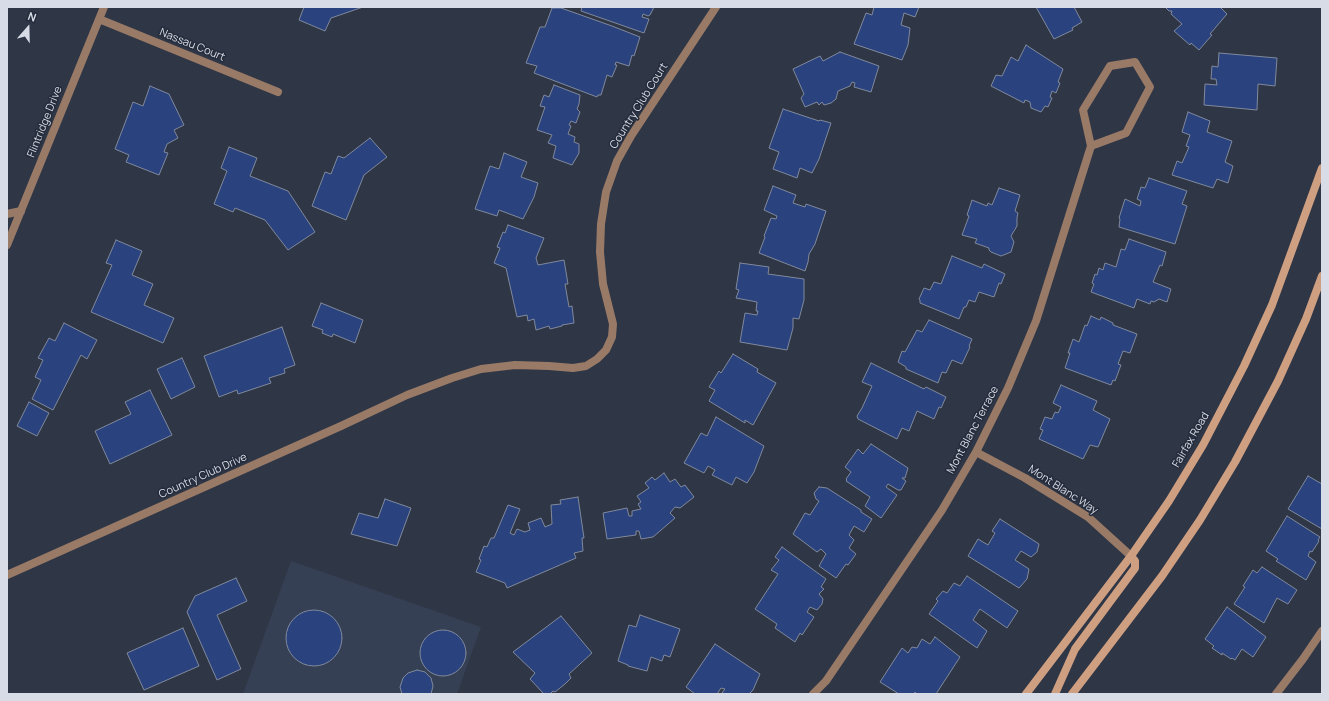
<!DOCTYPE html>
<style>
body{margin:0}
#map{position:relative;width:1329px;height:701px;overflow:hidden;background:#2f3646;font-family:Manrope,sans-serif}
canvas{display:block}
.frame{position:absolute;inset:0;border:8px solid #d7dce6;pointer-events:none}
.north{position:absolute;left:8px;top:8px;width:40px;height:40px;-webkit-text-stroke:3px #252c3c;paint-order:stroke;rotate:20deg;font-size:11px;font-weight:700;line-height:16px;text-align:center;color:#d7dce6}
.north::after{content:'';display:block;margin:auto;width:14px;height:18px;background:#d7dce6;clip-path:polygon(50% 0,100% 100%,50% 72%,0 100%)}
</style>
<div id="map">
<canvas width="1329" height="701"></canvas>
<div class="frame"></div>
<div class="north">N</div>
</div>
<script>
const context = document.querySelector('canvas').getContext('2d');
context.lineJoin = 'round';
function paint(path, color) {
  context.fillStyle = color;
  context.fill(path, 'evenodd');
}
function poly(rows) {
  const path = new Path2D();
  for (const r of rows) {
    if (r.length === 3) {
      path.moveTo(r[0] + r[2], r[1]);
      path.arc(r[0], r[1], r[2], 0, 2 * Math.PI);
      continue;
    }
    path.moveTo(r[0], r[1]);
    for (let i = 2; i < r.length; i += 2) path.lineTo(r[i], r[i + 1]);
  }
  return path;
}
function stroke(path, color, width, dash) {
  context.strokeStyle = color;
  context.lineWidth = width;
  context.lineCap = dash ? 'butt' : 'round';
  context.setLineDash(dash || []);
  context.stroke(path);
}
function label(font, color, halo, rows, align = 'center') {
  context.font = font + ' Manrope,sans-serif';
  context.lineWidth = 3;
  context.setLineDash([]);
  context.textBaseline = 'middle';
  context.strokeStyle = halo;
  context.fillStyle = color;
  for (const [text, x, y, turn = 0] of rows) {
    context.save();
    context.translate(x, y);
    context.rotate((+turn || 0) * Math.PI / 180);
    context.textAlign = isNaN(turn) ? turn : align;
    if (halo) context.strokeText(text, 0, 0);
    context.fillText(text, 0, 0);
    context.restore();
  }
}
const built = poly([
 [291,561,481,627,457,694,243,694]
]);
const building = poly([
 [304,7,363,7,331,18,325,31,299,20,304,7],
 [582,7,654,7,650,15,648,16,643,14,642,17,649,19,644,33,581,11,582,7],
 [874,7,919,7,915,17,904,13,901,25,910,28,908,45,902,60,854,44,866,13,872,15,874,7],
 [1036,7,1074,7,1082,22,1072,28,1073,30,1054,39,1036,7],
 [1165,7,1220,7,1227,14,1210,34,1212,35,1199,50,1191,43,1190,45,1174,31,1182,24,1171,14,1172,11,1169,11,1165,7],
 [552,8,561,8,612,26,640,37,634,56,632,55,629,66,616,62,615,65,617,65,612,77,607,75,601,95,598,95,597,97,534,73,537,66,526,63,540,27,545,27,552,8],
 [1026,45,1063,69,1058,82,1060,83,1056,93,1052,91,1050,97,1052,98,1048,107,1045,106,1041,112,1031,108,1030,102,1025,100,1024,103,991,86,996,75,1002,76,1011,57,1018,61,1026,45],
 [840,52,879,66,871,92,854,87,855,83,852,82,850,86,838,91,836,99,831,103,824,105,822,102,819,105,817,102,805,107,801,98,804,94,793,69,820,56,823,61,840,52],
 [1219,53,1277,58,1275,86,1258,84,1257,110,1204,105,1205,84,1217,85,1216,79,1211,79,1212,66,1218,67,1219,53],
 [554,85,580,95,579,104,577,109,580,112,576,123,571,121,569,125,571,126,568,134,575,137,574,142,579,144,579,153,572,165,553,158,556,146,548,143,552,135,537,130,545,107,540,106,544,95,549,97,554,85],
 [150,86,169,94,184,125,174,130,178,138,167,144,164,152,168,153,159,175,126,162,129,155,115,149,133,102,143,106,150,86],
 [783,109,819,121,820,120,831,123,819,159,812,173,800,168,797,178,773,169,779,152,769,148,783,109],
 [1188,112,1210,121,1207,132,1232,141,1225,162,1233,166,1228,183,1217,179,1213,188,1172,175,1177,161,1182,163,1189,147,1186,146,1190,135,1182,132,1188,112],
 [370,138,387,157,364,175,346,220,312,206,325,172,331,174,338,156,344,158,370,138],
 [229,147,257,158,250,176,288,191,315,232,288,250,265,220,235,208,233,212,214,204,227,171,221,168,229,147],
 [504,153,527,162,521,177,538,183,534,197,523,219,499,210,497,216,475,209,490,166,499,169,504,153],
 [1149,178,1187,191,1182,204,1187,206,1175,244,1119,227,1120,219,1119,218,1125,199,1140,206,1141,201,1137,199,1141,187,1145,188,1149,178],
 [773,186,796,195,793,203,805,207,806,204,826,211,815,244,809,254,808,262,805,271,759,253,765,237,764,236,771,218,776,219,777,216,764,210,773,186],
 [999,188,1020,195,1015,211,1018,213,1017,218,1017,226,1011,236,1014,242,1011,252,1001,256,991,252,989,250,989,248,975,243,977,239,962,235,969,216,967,215,972,200,987,206,988,203,992,205,999,188],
 [508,225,544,238,536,258,538,265,564,260,568,284,565,284,569,307,572,306,574,323,562,325,562,326,550,329,549,326,536,330,534,319,528,321,527,315,517,317,506,268,494,263,500,248,497,247,503,232,505,233,508,225],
 [1129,239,1166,252,1162,266,1160,265,1153,282,1171,289,1167,302,1159,299,1154,302,1151,301,1150,304,1137,299,1134,308,1091,292,1094,284,1092,283,1095,274,1097,275,1099,268,1103,270,1105,263,1116,267,1121,249,1125,250,1129,239],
 [116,240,142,251,132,275,153,284,144,305,174,318,163,343,91,312,112,265,106,263,116,240],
 [952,256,982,268,984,264,1005,274,1001,284,999,283,994,297,979,292,975,302,969,300,966,307,964,307,959,319,920,303,920,300,919,299,924,288,930,290,934,282,941,284,952,256],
 [740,263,769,267,768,274,804,279,804,300,799,319,793,318,793,328,787,350,740,342,745,313,757,315,758,311,756,311,757,302,736,298,739,290,736,289,740,263],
 [321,303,363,320,355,343,333,334,332,337,322,333,323,330,312,326,321,303],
 [1091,316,1100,320,1101,317,1113,323,1113,325,1137,334,1130,353,1123,351,1118,364,1121,365,1115,381,1113,380,1111,385,1065,368,1070,353,1068,353,1073,339,1079,342,1085,325,1087,326,1091,316],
 [929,320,972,339,969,346,970,347,962,364,952,360,946,373,942,372,938,383,906,369,906,367,898,362,902,351,905,352,917,330,922,332,929,320],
 [64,323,97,340,87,359,81,355,53,410,32,399,41,380,35,377,43,360,38,358,49,338,55,341,64,323],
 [282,327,295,365,284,369,285,373,269,378,271,383,238,394,237,390,219,397,204,356,282,327],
 [733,354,758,369,757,372,776,383,753,425,745,420,745,423,709,401,715,390,709,387,719,371,721,373,733,354],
 [182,358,195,387,171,399,157,369,182,358],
 [871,363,924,389,926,387,946,397,941,408,939,407,934,419,917,411,909,431,902,428,897,439,858,419,857,416,862,408,872,386,862,382,871,363],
 [1061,385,1097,401,1093,410,1110,419,1098,447,1090,445,1083,459,1039,439,1043,430,1040,429,1045,417,1052,419,1055,412,1058,413,1061,407,1053,403,1061,385],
 [150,390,172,435,110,464,95,431,131,414,125,402,150,390],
 [29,402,49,413,37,436,17,426,29,402],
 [716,417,764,446,754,472,747,483,736,477,732,485,712,475,715,470,708,466,704,473,684,463,701,433,707,436,716,417],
 [871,444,908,468,905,478,902,478,906,481,901,490,898,490,888,484,886,487,897,495,881,518,865,506,870,497,846,481,847,480,846,479,851,472,845,467,858,449,863,454,871,444],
 [664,473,670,482,675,479,681,487,685,485,694,497,680,508,675,507,670,513,675,518,653,537,641,539,639,531,636,531,636,535,607,539,603,513,627,508,629,516,632,516,632,511,641,509,638,504,641,502,637,496,649,488,645,483,652,477,655,480,664,473],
 [1308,476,1322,484,1322,529,1288,509,1308,476],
 [819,487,827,488,861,510,861,512,872,519,864,532,854,526,849,535,854,540,849,548,856,554,848,565,846,564,836,578,819,566,826,554,821,549,817,552,793,534,805,513,810,515,819,501,816,499,814,493,819,487],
 [578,497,584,538,582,538,583,551,574,553,576,558,507,588,505,583,476,572,481,560,479,559,484,546,487,547,491,538,494,538,508,505,520,509,510,533,514,535,517,529,525,532,530,530,528,523,541,518,545,527,552,524,551,505,561,504,560,500,578,497],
 [385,499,411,508,397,546,351,534,359,513,378,518,385,499],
 [1287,516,1320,537,1318,540,1319,541,1312,552,1310,551,1308,556,1316,562,1306,580,1276,561,1278,559,1266,551,1287,516],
 [1000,519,1039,544,1037,552,1031,557,1021,551,1015,560,1029,569,1027,579,1019,588,968,556,978,539,988,545,995,533,992,531,1000,519],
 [782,547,826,579,821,587,824,589,819,594,823,599,822,604,817,610,810,607,807,612,814,617,802,635,800,633,795,642,775,628,777,624,755,609,778,574,771,570,779,560,775,557,782,547],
 [1262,567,1297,590,1288,604,1277,598,1264,623,1234,604,1245,587,1243,586,1253,570,1257,573,1262,567],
 [967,576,1018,611,1007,628,980,609,973,620,987,631,977,648,929,614,938,601,936,599,943,591,947,593,954,583,960,586,967,576],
 [236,578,247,601,217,615,241,669,217,680,187,612,195,596,236,578],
 [1227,607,1266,637,1253,657,1242,649,1235,660,1232,658,1231,659,1222,653,1222,655,1212,648,1214,646,1205,639,1227,607],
 [314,638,28],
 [640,615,680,629,670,657,664,655,662,661,651,657,647,671,628,666,628,665,618,661,629,625,636,627,640,615],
 [561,616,592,653,569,674,571,678,565,684,555,692,553,691,550,694,544,694,530,679,535,673,513,652,561,616],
 [183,628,199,666,144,690,127,653,183,628],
 [443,653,23],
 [935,637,960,657,936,694,917,694,915,692,914,694,899,694,880,682,902,648,908,653,912,647,917,648,922,639,930,644,935,637],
 [715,644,760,674,753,690,749,694,724,694,722,693,725,689,721,688,717,694,695,694,686,687,715,644],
 [417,670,425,672,431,678,433,686,431,694,402,694,400,687,403,678,408,673,417,670]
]);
const street = poly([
 [99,19,278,92],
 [7,214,21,211],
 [7,245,104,7],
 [976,452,1025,478,1088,517,1131,556],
 [7,575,341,426,407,395,452,378,481,369,515,365,549,366,573,368,586,366,597,359,606,350,612,337,613,324,603,284,600,252,601,224,606,192,617,161,631,136,716,7],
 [813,694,826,681,942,510,976,452,1008,388,1036,321,1091,146,1083,110,1110,66,1135,62,1150,87,1126,133,1091,146],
 [1276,694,1303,659,1322,631]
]);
const secondary = poly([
 [1026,694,1131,556,1169,501,1203,445,1244,366,1272,305,1322,168],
 [1055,694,1075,649,1135,568,1135,561,1131,556],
 [1072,694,1162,576,1200,520,1235,462,1278,381,1306,319,1322,276]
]);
const streetNames = [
 ["Nassau Court",192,45,22],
 ["Country Club Court",639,106,-58],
 ["Flintridge Drive",45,122,-68],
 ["Mont Blanc Terrace",973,430,-62],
 ["Fairfax Road",1191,440,-60],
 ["Country Club Drive",203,476,-24],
 ["Mont Blanc Way",1063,490,33]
];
paint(built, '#354055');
paint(building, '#2a437e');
stroke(building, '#80899c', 1);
stroke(street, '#987a67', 8);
stroke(secondary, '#cf9f81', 8);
label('11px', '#d7dce6', '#252c3c', streetNames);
</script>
